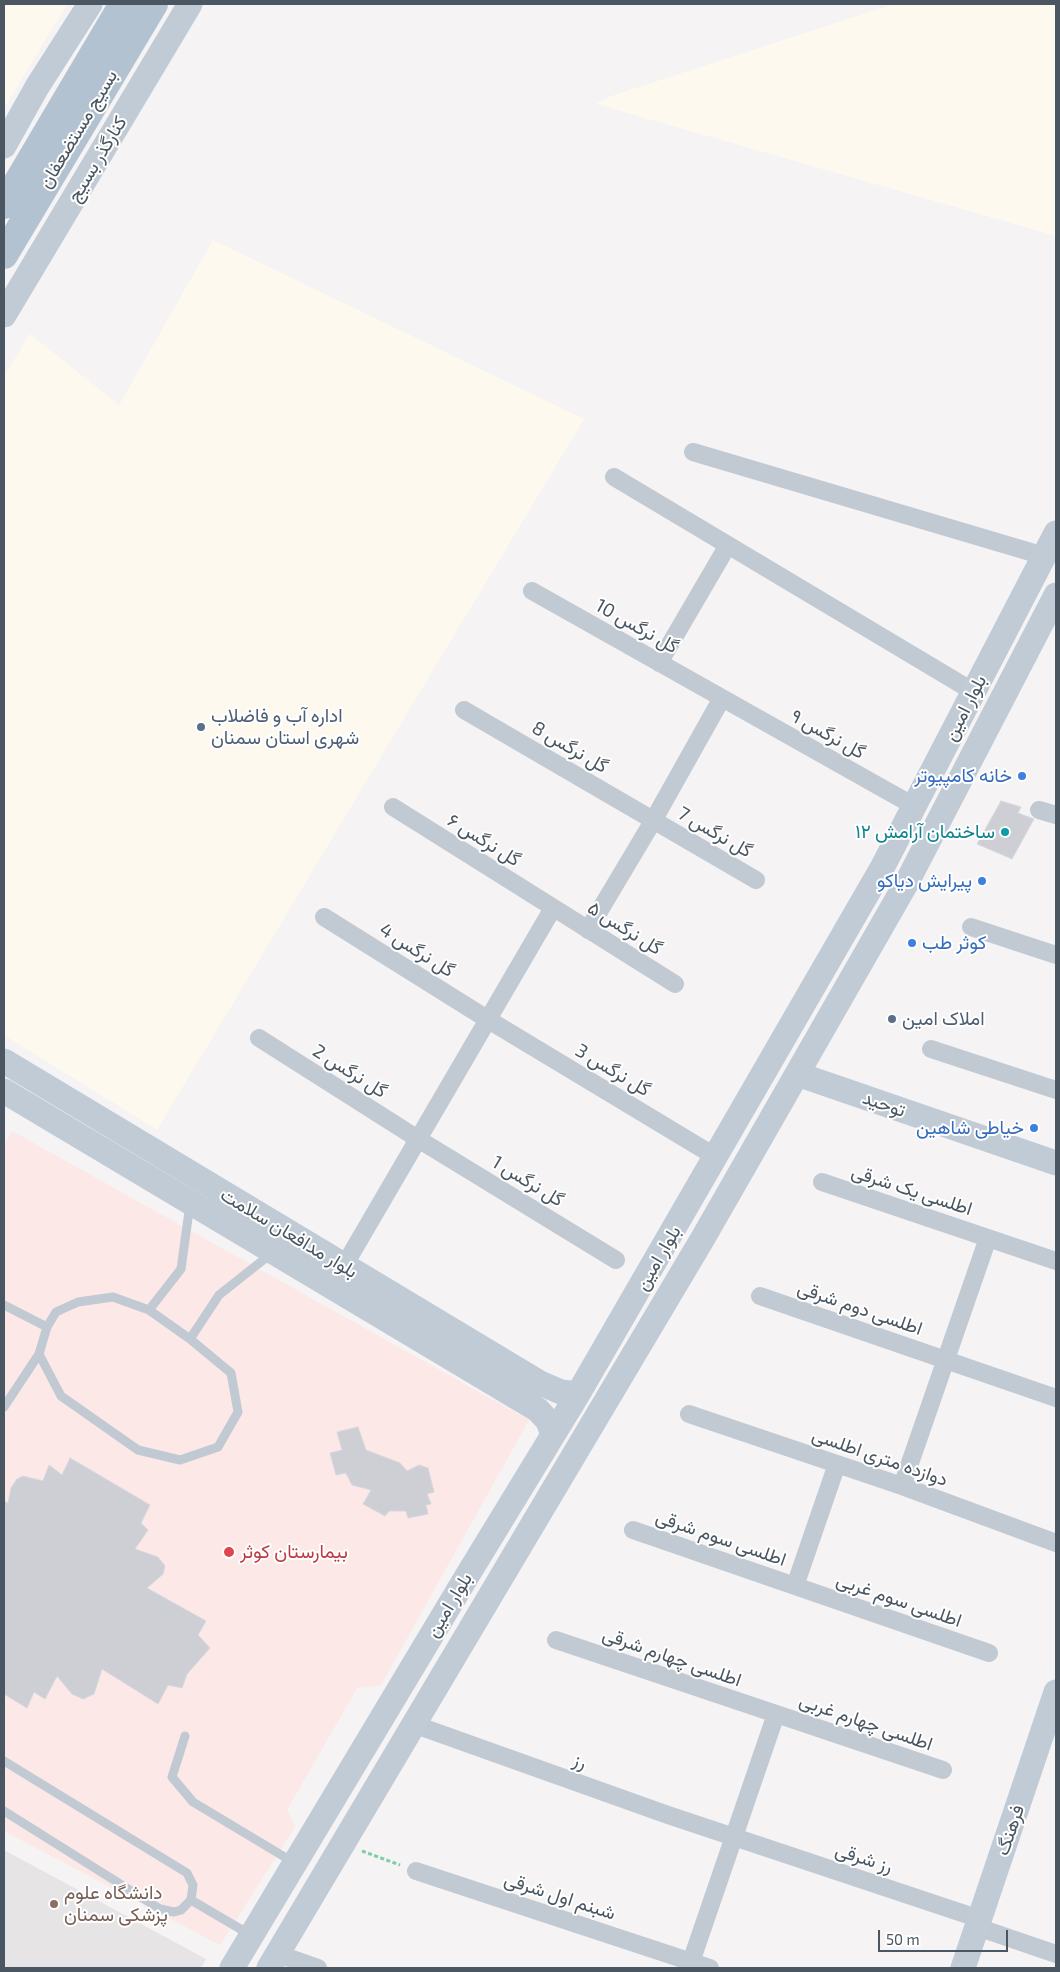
<!DOCTYPE html>
<meta charset="utf-8">
<style>
body{margin:0}
#map{position:relative;width:1060px;height:1972px;overflow:hidden;background:#f5f3f3;font-family:"Exo 2",sans-serif}
canvas{display:block}
.frame{position:absolute;inset:0;border:5px solid #4a5661;pointer-events:none}
.scale{position:absolute;left:878px;top:1930px;width:130px;height:22px;box-sizing:border-box;border:2px solid #4a5661;border-top:0;padding-left:6px;font-size:15px;line-height:18px;white-space:nowrap;color:#4a5661;-webkit-text-stroke:4px #fff;paint-order:stroke}
</style>
<div id="map">
<canvas width="1060" height="1972"></canvas>
<div class="frame"></div>
<div class="scale">50 m</div>
</div>
<script>
const context = document.querySelector('canvas').getContext('2d');
context.lineJoin = 'round';
function paint(path, color) {
  context.fillStyle = color;
  context.fill(path, 'evenodd');
}
function poly(rows) {
  const path = new Path2D();
  for (const r of rows) {
    path.moveTo(r[0], r[1]);
    for (let i = 2; i < r.length; i += 2) path.lineTo(r[i], r[i + 1]);
  }
  return path;
}
function stroke(path, color, width, dash) {
  context.strokeStyle = color;
  context.lineWidth = width;
  context.lineCap = dash ? 'butt' : 'round';
  context.setLineDash(dash || []);
  context.stroke(path);
}
function label(font, color, halo, rows, align = 'center') {
  context.font = font + ' "Exo 2",Vazirmatn,sans-serif';
  context.lineWidth = 4;
  context.setLineDash([]);
  context.textBaseline = 'middle';
  context.strokeStyle = halo;
  context.fillStyle = color;
  for (const [text, x, y, turn = 0] of rows) {
    context.save();
    context.translate(x, y);
    context.rotate((+turn || 0) * Math.PI / 180);
    context.textAlign = isNaN(turn) ? turn : align;
    if (halo) context.strokeText(text, 0, 0);
    context.fillText(text, 0, 0);
    context.restore();
  }
}
const commercial = poly([
 [4,4,67,4,4,108],
 [894,4,1056,4,1056,236,596,104,608,97],
 [213,240,584,419,157,1130,4,1035,4,376,30,334,119,405]
]);
const education = poly([
 [4,1850,206,1959,201,1968,4,1968]
]);
const medical = poly([
 [12,1131,529,1420,381,1685,357,1688,287,1810,295,1827,220,1945,4,1831,4,1145]
]);
const building = poly([
 [1001,801,1021,807,1018,813,1034,819,1012,859,977,844,1001,801],
 [358,1427,366,1450,400,1463,407,1471,419,1465,428,1468,434,1492,427,1494,431,1504,426,1505,428,1514,408,1518,406,1511,389,1511,385,1516,363,1504,371,1490,352,1485,346,1473,336,1475,330,1453,342,1450,337,1432,358,1427],
 [70,1458,150,1505,141,1523,148,1530,135,1549,158,1557,165,1566,163,1574,147,1588,206,1621,198,1635,210,1648,187,1674,182,1688,168,1685,158,1704,102,1669,94,1694,83,1699,72,1694,57,1676,45,1699,34,1692,27,1708,4,1694,4,1501,8,1503,11,1488,17,1479,23,1476,43,1481,49,1465,62,1475,70,1458]
]);
const path = poly([
 [362,1851,400,1865]
]);
const lane = poly([
 [113,1297,149,1310,190,1339,231,1373,238,1412,218,1447,180,1460,138,1450,61,1396,39,1354,47,1327,56,1312,78,1302,113,1297],
 [4,1305,47,1327],
 [149,1310,181,1269,190,1204],
 [190,1339,219,1295,272,1253],
 [4,1407,39,1354],
 [185,1736,172,1777,193,1802,293,1862],
 [4,1761,187,1873,193,1885,191,1900,181,1910,174,1912,160,1909,4,1811],
 [191,1900,249,1934]
]);
const street = poly([
 [693,452,1044,556],
 [614,477,974,692],
 [532,591,914,806],
 [659,663,728,545],
 [464,710,756,880],
 [393,807,675,984],
 [1039,810,1056,815],
 [324,917,487,1019,716,1157],
 [971,927,1056,955],
 [588,930,653,821,722,698],
 [259,1038,418,1139,616,1260],
 [931,1049,1056,1090],
 [822,1182,1056,1261],
 [344,1266,553,908],
 [760,1296,1056,1398],
 [689,1414,902,1486,1056,1543],
 [902,1486,988,1238],
 [633,1530,989,1653],
 [795,1586,837,1464],
 [556,1640,943,1770],
 [413,1724,668,1815,980,1919],
 [416,1871,710,1968],
 [977,1927,1056,1954],
 [278,1954,318,1968],
 [691,1962,776,1714]
]);
const secondary = poly([
 [4,146,37,87,90,4],
 [4,315,190,4],
 [4,1061,540,1383,561,1392,578,1394],
 [797,1074,1056,1163],
 [4,1091,538,1410,548,1421,553,1435],
 [232,1968,467,1576,578,1394,882,868,1056,533],
 [269,1968,703,1238,907,882,1056,595],
 [963,1968,1056,1692]
]);
const primary = poly([
 [4,205,123,4],
 [4,255,154,4]
]);
const markers = [
 [201,727,5,"#5c6f8a"],
 [1022,776,5,"#3f7fe0"],
 [1005,832,5,"#0f9aa8"],
 [982,881,5,"#3f7fe0"],
 [912,943,5,"#3f7fe0"],
 [892,1019,5,"#5c6f8a"],
 [1034,1128,5,"#3f7fe0"],
 [229,1552,6,"#e0444e"],
 [54,1904,5,"#8d6e63"]
];
const streetNames = [
 ["بسیج مستضعفان",78,129,-59],
 ["کنارگذر بسیج",97,159,-59],
 ["گل نرگس 10",637,626,29],
 ["بلوار امین",965,708,-63],
 ["گل نرگس ۹",828,734,29],
 ["گل نرگس 8",570,747,30],
 ["گل نرگس 7",715,832,30],
 ["گل نرگس ۶",484,840,32],
 ["گل نرگس ۵",625,928,32],
 ["گل نرگس 4",417,950,32],
 ["گل نرگس 3",613,1070,31],
 ["گل نرگس 2",350,1071,32],
 ["توحید",884,1104,19],
 ["گل نرگس 1",528,1181,31],
 ["اطلسی یک شرقی",912,1190,18],
 ["بلوار مدافعان سلامت",289,1233,31],
 ["بلوار امین",658,1258,-60],
 ["اطلسی دوم شرقی",860,1308,19],
 ["دوازده متری اطلسی",880,1457,19],
 ["اطلسی سوم شرقی",721,1538,19],
 ["اطلسی سوم غربی",899,1600,19],
 ["بلوار امین",449,1605,-59],
 ["اطلسی چهارم شرقی",672,1657,19],
 ["اطلسی چهارم غربی",866,1722,19],
 ["رز",580,1761,20],
 ["فرهنگ",1010,1830,-71],
 ["رز شرقی",864,1858,18],
 ["شبنم اول شرقی",560,1896,18]
];
const serviceNames = [
 ["اداره آب و فاضلاب",211,716],
 ["شهری استان سمنان",211,738],
 ["املاک امین",902,1019]
];
const shopNames = [
 ["خانه کامپیوتر",1012,776],
 ["پیرایش دیاکو",972,881],
 ["کوثر طب",922,943,"left"],
 ["خیاطی شاهین",1024,1128]
];
const cultureNames = [
 ["ساختمان آرامش ۱۲",995,832]
];
const healthNames = [
 ["بیمارستان کوثر",240,1552]
];
const educationNames = [
 ["دانشگاه علوم",64,1893],
 ["پزشکی سمنان",64,1915]
];
paint(commercial, '#fdf9ef');
paint(education, '#e6e4e5');
paint(medical, '#fce8e6');
paint(building, '#cdcfd5');
stroke(building, '#d7d9de', 1);
stroke(path, '#7ad0a6', 3, [4, 2.5]);
stroke(lane, '#c1cad2', 9);
stroke(street, '#c1cad2', 18);
stroke(secondary, '#c1cbd6', 25);
stroke(primary, '#b3c2d1', 28);
for (const [x, y, r, color] of markers) {
  const dot = new Path2D();
  dot.arc(x, y, r, 0, 2 * Math.PI);
  context.fillStyle = color;
  context.fill(dot);
  stroke(dot, '#fff', 2);
}
label('19px', '#4a5661', '#fff', streetNames);
label('19px', '#4e5e75', '#fff', serviceNames, 'left');
label('19px', '#366cbe', '#fff', shopNames, 'right');
label('19px', '#0d838f', '#fff', cultureNames, 'right');
label('19px', '#be3a42', '#fff', healthNames, 'left');
label('19px', '#785e54', '#fff', educationNames, 'left');
</script>
